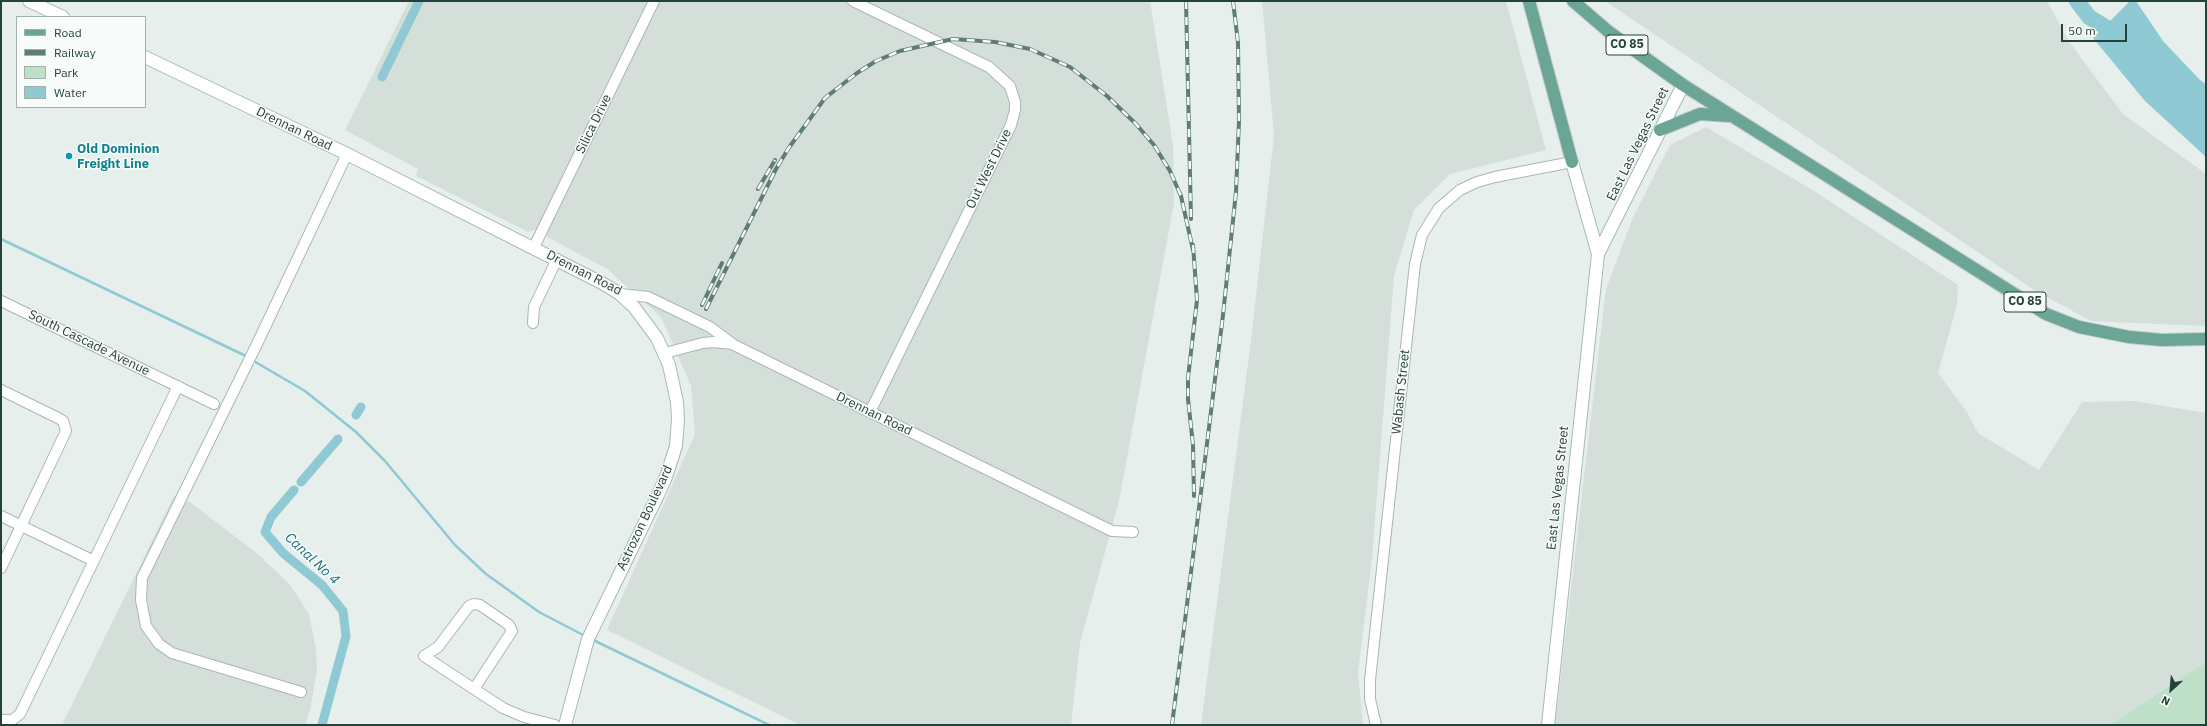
<!DOCTYPE html>
<style>
body{margin:0}
#map{position:relative;width:2207px;height:726px;overflow:hidden;background:#e6efeb;font-family:"IBM Plex Sans",sans-serif}
canvas{display:block}
.frame{position:absolute;inset:0;border:2px solid #24423a;pointer-events:none}
.legend{position:absolute;left:16px;top:16px;width:130px;height:92px;box-sizing:border-box;background:#f7fbf9;border:1px solid #a3b1ad;margin:0;padding:5px 7px;list-style:none;font-size:12px;color:#24423a}
.legend li{display:flex;align-items:center;gap:8px;height:20px}
.legend b{width:20px;border:1px solid #a3b1ad}
.north{position:absolute;left:2151px;top:670px;width:40px;height:40px;-webkit-text-stroke:3px #f7fbf9;paint-order:stroke;rotate:206deg;font-size:11px;font-weight:700;line-height:16px;text-align:center;color:#24423a}
.north::after{content:'';display:block;margin:auto;width:14px;height:18px;background:#24423a;clip-path:polygon(50% 0,100% 100%,50% 72%,0 100%)}
.scale{position:absolute;left:2061px;top:24px;width:66px;height:18px;box-sizing:border-box;border:2px solid #24423a;border-top:0;padding-left:5px;font-size:12px;line-height:14px;white-space:nowrap;color:#24423a;-webkit-text-stroke:3px #f7fbf9;paint-order:stroke}
</style>
<div id="map">
<canvas width="2207" height="726"></canvas>
<div class="frame"></div>
<ul class="legend">
<li><b style="height:5px;background:#6aa596"></b>Road</li>
<li><b style="height:5px;background:#5f7d75"></b>Railway</li>
<li><b style="height:11px;background:#bfe0c8"></b>Park</li>
<li><b style="height:11px;background:#8ec9d4"></b>Water</li>
</ul>
<div class="north">N</div>
<div class="scale">50 m</div>
</div>
<script>
const context = document.querySelector('canvas').getContext('2d');
context.lineJoin = 'round';
function paint(path, color) {
  context.fillStyle = color;
  context.fill(path, 'evenodd');
}
function poly(rows) {
  const path = new Path2D();
  for (const r of rows) {
    path.moveTo(r[0], r[1]);
    for (let i = 2; i < r.length; i += 2) path.lineTo(r[i], r[i + 1]);
  }
  return path;
}
function stroke(path, color, width, dash) {
  context.strokeStyle = color;
  context.lineWidth = width;
  context.lineCap = dash ? 'butt' : 'round';
  context.setLineDash(dash || []);
  context.stroke(path);
}
function label(font, color, halo, rows, align = 'center') {
  context.font = font + ' "IBM Plex Sans",sans-serif';
  context.lineWidth = 3;
  context.setLineDash([]);
  context.textBaseline = 'middle';
  context.strokeStyle = halo;
  context.fillStyle = color;
  for (const [text, x, y, turn = 0] of rows) {
    context.save();
    context.translate(x, y);
    context.rotate((+turn || 0) * Math.PI / 180);
    context.textAlign = isNaN(turn) ? turn : align;
    if (halo) context.strokeText(text, 0, 0);
    context.fillText(text, 0, 0);
    context.restore();
  }
}
const built = poly([
 [409,1,1150,1,1173,145,1174,203,1119,501,1080,643,1071,725,800,725,607,630,695,434,691,386,661,317,607,269,534,230,528,232,416,176,418,169,345,130],
 [1262,1,1506,1,1546,150,1450,174,1414,210,1394,276,1372,559,1358,673,1363,725,1201,725,1251,340,1274,136],
 [1605,1,2047,1,2070,43,2123,114,2206,174,2206,326,2091,321,2034,290],
 [1706,127,1814,191,1958,285,1957,305,1938,373,1967,412,1978,433,2039,470,2082,402,2134,401,2206,413,2206,662,2110,725,1555,725,1606,289,1633,217,1670,145],
 [174,496,190,502,259,555,291,586,309,614,316,649,317,669,310,711,305,725,62,725]
]);
const green = poly([
 [2206,662,2206,725,2110,725]
]);
const water = poly([
 [2130,1,2136,1,2163,41,2200,80,2206,84,2206,157,2145,101,2093,38]
]);
const stream = poly([
 [1,239,248,357],
 [252,360,305,391,356,432,385,461,455,545,486,574,539,612,585,636],
 [591,639,769,725]
]);
const canal = poly([
 [382,77,419,1],
 [356,415,361,407],
 [301,482,338,439],
 [294,490,271,517,265,532,283,553,322,585,343,611,346,636,322,725]
]);
const river = poly([
 [2077,1,2089,17,2122,37]
]);
const street = poly([
 [853,1,989,67,1010,86,1015,102,1015,110,1011,125,870,412],
 [534,247,654,1],
 [620,294,648,297,710,327,734,345,1112,531,1133,532],
 [1,301,214,404],
 [533,323,534,307,557,259],
 [665,353,703,343,714,342,732,344],
 [1,390,58,418,63,421,66,431,1,568],
 [1,516,94,561],
 [474,689,512,631,509,625,480,605,474,604,469,606,438,647,424,656,474,689,503,708,524,717,555,725],
 [301,692,172,653,159,644,146,626,141,600,142,578,256,346,347,154],
 [1,720,12,720,20,714,178,386],
 [1376,725,1370,699,1370,680,1415,264,1422,235,1439,208,1460,190,1477,182,1495,177,1572,162]
]);
const secondary = poly([
 [29,1,63,17],
 [145,57,347,154,602,283,620,294,634,307,657,338,669,365,677,402,678,419,676,446,666,477,657,497,588,639,565,725],
 [1598,254,1683,85],
 [1548,725,1598,254,1572,162]
]);
const primary = poly([
 [1529,1,1572,162],
 [1573,1,1609,32,1683,85,2046,314,2079,327,2129,337,2162,340,2206,339],
 [1660,130,1700,114,1729,116]
]);
const rail = poly([
 [1186,1,1191,219],
 [758,189,775,160],
 [1193,245,1197,300,1188,378,1188,399,1193,445,1194,496],
 [702,305,722,263],
 [706,309,776,169,788,149,825,98,857,73,876,61,900,51,953,39,995,42,1030,49,1070,67,1107,96,1135,123,1154,145,1170,171,1181,196,1193,250],
 [1172,725,1223,315,1236,192,1239,121,1238,43,1233,1]
]);
const markers = [
 [69,156,4,"#0f9aa8"]
];
const shields = [
 [1627,45,42],
 [2025,302,42]
];
const shieldNames = [
 ["CO 85",1627,45],
 ["CO 85",2025,302]
];
const streetNames = [
 ["Silica Drive",594,124,-64],
 ["Drennan Road",294,129,26],
 ["East Las Vegas Street",1638,144,-64],
 ["Out West Drive",989,169,-64],
 ["Drennan Road",584,273,27],
 ["South Cascade Avenue",89,343,26],
 ["Wabash Street",1401,392,-84],
 ["Drennan Road",874,414,26],
 ["East Las Vegas Street",1558,488,-84],
 ["Astrozon Boulevard",645,518,-65]
];
const cultureNames = [
 ["Old Dominion",77,149],
 ["Freight Line",77,164]
];
const waterNames = [
 ["Canal No 4",312,559,43]
];
paint(built, '#d4dfda');
paint(green, '#bfe0c8');
paint(water, '#8ec9d4');
stroke(stream, '#8ec9d4', 2.5);
stroke(canal, '#8ec9d4', 9);
stroke(river, '#8ec9d4', 16);
stroke(street, '#a8b8b2', 12);
stroke(secondary, '#a4bbb3', 14);
stroke(primary, '#c2cac8', 14);
stroke(street, '#fff', 10);
stroke(secondary, '#fff', 12);
stroke(primary, '#6aa596', 12);
stroke(rail, '#5f7d75', 4);
stroke(rail, '#f7fbf9', 2.5, [8]);
for (const [x, y, r, color] of markers) {
  const dot = new Path2D();
  dot.arc(x, y, r, 0, 2 * Math.PI);
  context.fillStyle = color;
  context.fill(dot);
  stroke(dot, '#f7fbf9', 1.5);
}
for (const [x, y, w] of shields) {
  const box = new Path2D();
  box.roundRect(x - w / 2, y - 10, w, 20, 3);
  context.fillStyle = '#f7fbf9';
  context.fill(box);
  stroke(box, '#24423a', 1);
}
label('bold 12px', '#24423a', null, shieldNames);
label('13px', '#24423a', '#f7fbf9', streetNames);
label('bold 13px', '#0d838f', '#f7fbf9', cultureNames, 'left');
label('italic 14px', '#1c6f80', '#f7fbf9', waterNames);
</script>
